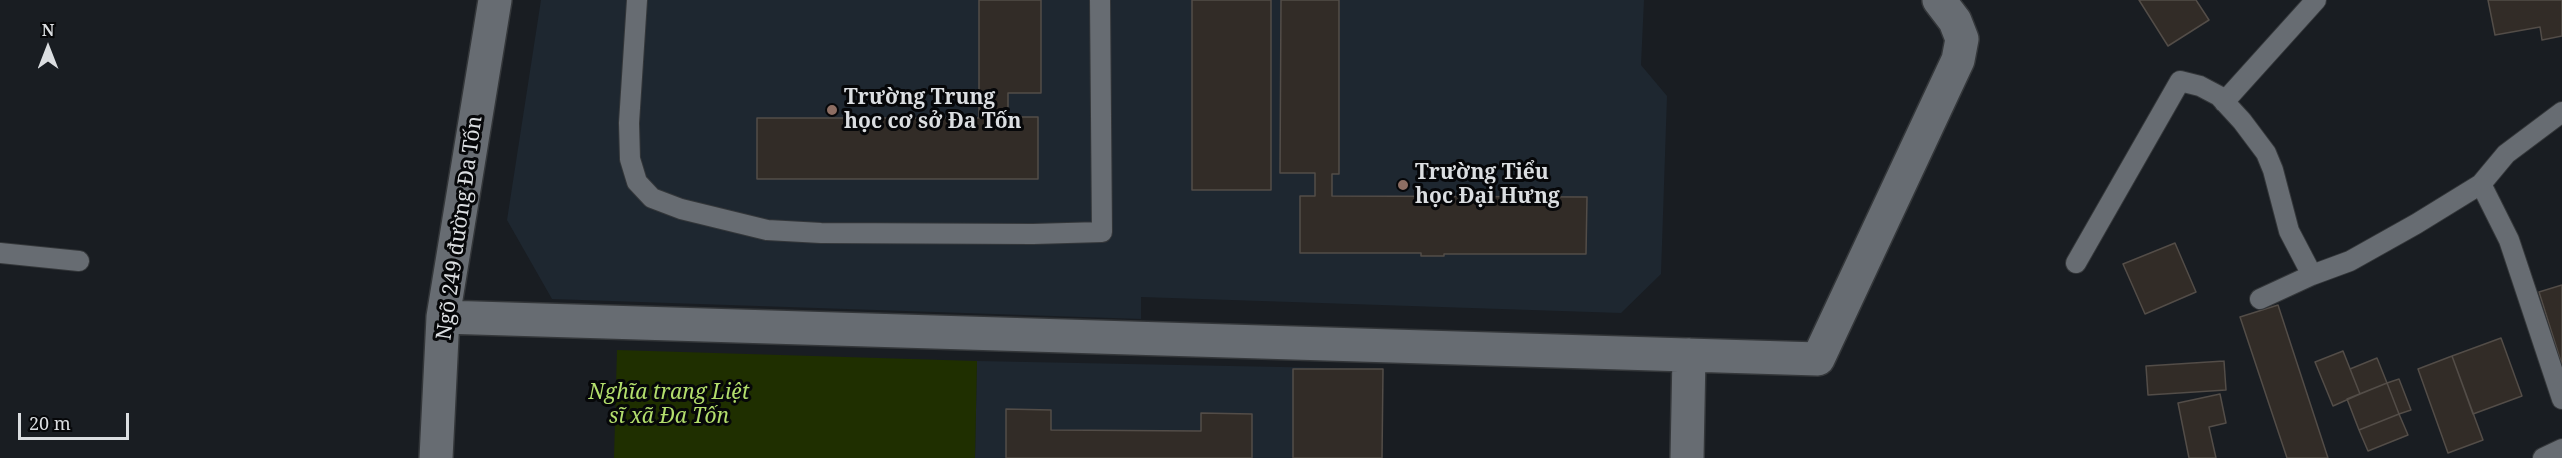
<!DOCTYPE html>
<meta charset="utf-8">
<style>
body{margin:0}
#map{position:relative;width:2562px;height:458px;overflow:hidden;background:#191d22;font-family:"Noto Serif",serif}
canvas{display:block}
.north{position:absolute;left:18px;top:18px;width:60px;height:60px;-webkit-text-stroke:4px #060709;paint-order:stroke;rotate:0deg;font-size:16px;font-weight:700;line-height:24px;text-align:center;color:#dbdee1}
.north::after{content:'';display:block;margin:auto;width:21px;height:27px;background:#dbdee1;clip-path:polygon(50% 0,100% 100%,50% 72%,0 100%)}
.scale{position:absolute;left:18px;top:413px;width:111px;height:27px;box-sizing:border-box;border:3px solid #dbdee1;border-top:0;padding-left:8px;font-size:18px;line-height:21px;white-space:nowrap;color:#dbdee1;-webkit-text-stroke:4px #060709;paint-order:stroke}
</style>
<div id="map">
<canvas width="2562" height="458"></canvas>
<div class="north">N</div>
<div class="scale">20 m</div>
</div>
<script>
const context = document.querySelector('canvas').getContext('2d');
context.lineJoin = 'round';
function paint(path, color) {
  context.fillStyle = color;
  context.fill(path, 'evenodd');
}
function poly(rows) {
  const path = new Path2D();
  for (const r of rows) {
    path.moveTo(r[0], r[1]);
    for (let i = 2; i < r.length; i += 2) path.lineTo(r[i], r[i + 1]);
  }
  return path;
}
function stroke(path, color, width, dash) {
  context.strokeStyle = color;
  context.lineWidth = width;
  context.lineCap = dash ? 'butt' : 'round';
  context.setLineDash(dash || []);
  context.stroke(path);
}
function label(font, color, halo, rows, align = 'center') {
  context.font = font + ' "Noto Serif",serif';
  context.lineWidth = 6;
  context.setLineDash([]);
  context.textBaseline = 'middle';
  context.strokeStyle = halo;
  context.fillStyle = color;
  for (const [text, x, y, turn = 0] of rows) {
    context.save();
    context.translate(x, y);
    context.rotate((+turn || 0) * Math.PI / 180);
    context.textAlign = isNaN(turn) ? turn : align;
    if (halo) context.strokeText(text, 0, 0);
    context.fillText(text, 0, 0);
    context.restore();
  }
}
const built = poly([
 [541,0,1644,0,1641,65,1667,96,1661,274,1621,313,1141,297,1141,319,552,299,507,220],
 [977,361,1383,369,1382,458,975,458]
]);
const green = poly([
 [617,350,977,361,975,458,614,458]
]);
const building = poly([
 [979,0,1041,0,1041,93,1008,93,1008,117,1038,117,1038,179,757,179,757,118,979,118,979,0],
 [1192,0,1271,0,1271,190,1192,190,1192,0],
 [1281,0,1339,0,1339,174,1332,174,1332,196,1587,197,1586,254,1444,254,1444,256,1421,256,1421,253,1300,253,1300,196,1315,196,1315,173,1280,173,1281,0],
 [2139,0,2196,0,2209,20,2168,46,2139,0],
 [2488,0,2562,0,2562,36,2542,40,2540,27,2495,35,2488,0],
 [2175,243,2196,292,2145,314,2123,264,2175,243],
 [2562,285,2562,365,2539,292,2562,285],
 [2278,305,2328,458,2287,458,2240,317,2278,305],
 [2501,338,2522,396,2473,414,2452,356,2501,338],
 [2343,351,2360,394,2333,406,2315,362,2343,351],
 [2452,356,2483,440,2448,453,2418,369,2452,356],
 [2377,358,2387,383,2360,394,2350,369,2377,358],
 [2224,361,2226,390,2148,395,2146,366,2224,361],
 [1293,369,1383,369,1382,458,1293,458,1293,369],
 [2399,379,2411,410,2399,414,2387,383,2399,379],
 [2387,383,2399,414,2359,430,2347,399,2387,383],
 [2220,394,2226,423,2209,427,2216,458,2189,458,2178,403,2220,394],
 [1006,409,1051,410,1051,430,1201,431,1201,413,1252,414,1252,458,1006,458,1006,409],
 [2399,414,2408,435,2368,451,2359,430,2399,414]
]);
const lane = poly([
 [637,0,629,123,630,159,637,182,652,198,681,209,767,230,821,233,1033,234,1102,232,1100,0],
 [2224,102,2316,0],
 [2481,184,2506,154,2562,112],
 [0,253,79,261],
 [2076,263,2180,81,2200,86,2219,96,2242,121,2266,153,2273,170,2289,231,2312,275,2350,261,2416,224,2481,184,2509,240,2562,399],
 [2260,299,2312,275],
 [2543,458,2562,449]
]);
const street = poly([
 [443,317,1818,359,1958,60,1962,39,1955,21,1939,0],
 [436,458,443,317,495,0],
 [1687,458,1689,355]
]);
const markers = [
 [832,110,6,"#8d6e63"],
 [1403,185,6,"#8d6e63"]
];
const poiNames = [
 ["Trường Trung",844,98],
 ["học cơ sở Đa Tốn",844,122],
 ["Trường Tiểu",1415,173],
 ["học Đại Hưng",1415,197]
];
const streetNames = [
 ["Ngõ 249 đường Đa Tốn",460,228,-82]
];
const parkNames = [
 ["Nghĩa trang Liệt",669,393],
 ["sĩ xã Đa Tốn",669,417]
];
paint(built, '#1e2730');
paint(green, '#1f2f00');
paint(building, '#322c27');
stroke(building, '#534d48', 1.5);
stroke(lane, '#34373a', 22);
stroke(street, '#34373a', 36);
stroke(lane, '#676c72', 20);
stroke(street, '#676c72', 33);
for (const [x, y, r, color] of markers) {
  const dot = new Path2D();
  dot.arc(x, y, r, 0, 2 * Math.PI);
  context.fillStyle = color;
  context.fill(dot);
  stroke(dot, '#060709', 2);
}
label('bold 21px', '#dbdee1', '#060709', poiNames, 'left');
label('21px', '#dbdee1', '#060709', streetNames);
label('italic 21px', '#b3de6c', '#060709', parkNames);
</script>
